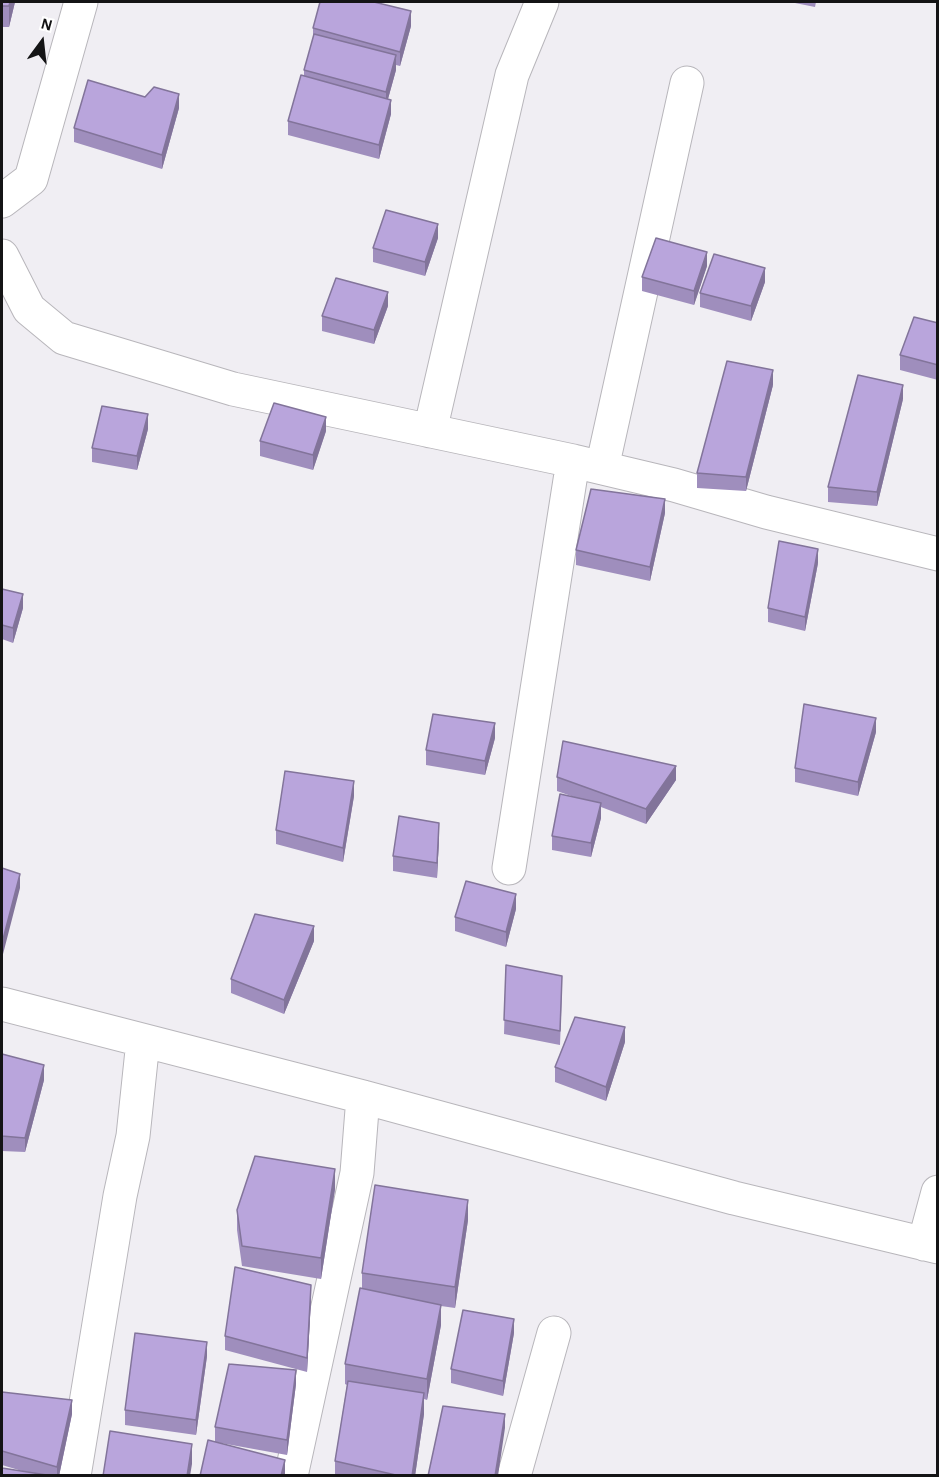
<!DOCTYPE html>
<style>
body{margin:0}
#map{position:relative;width:939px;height:1477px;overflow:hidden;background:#f0eef3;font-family:"Alegreya Sans",sans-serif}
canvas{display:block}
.frame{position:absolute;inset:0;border:3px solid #141415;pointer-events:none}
.north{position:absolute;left:12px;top:12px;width:60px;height:60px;-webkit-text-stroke:4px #fff;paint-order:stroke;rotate:15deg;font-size:16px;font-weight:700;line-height:24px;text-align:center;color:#141415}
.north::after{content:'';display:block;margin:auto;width:21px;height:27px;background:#141415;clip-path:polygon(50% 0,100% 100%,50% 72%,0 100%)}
</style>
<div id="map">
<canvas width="939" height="1477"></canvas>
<div class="frame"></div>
<div class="north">N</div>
</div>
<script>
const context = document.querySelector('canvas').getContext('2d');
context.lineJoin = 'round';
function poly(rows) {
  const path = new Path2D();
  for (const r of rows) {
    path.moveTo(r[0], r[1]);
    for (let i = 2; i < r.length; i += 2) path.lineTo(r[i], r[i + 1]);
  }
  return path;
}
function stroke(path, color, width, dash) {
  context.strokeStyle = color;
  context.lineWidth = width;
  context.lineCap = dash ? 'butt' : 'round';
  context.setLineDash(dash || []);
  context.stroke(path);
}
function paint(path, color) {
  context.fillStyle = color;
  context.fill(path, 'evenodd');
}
const minor = poly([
 [2,256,29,309,64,338,233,389,573,461],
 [430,431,512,75,542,2],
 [602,468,687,83],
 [509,868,573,461,674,485,766,512,938,554],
 [2,1004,363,1097,734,1198,938,1247],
 [924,1244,938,1192],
 [74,1476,120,1196,133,1136,143,1041],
 [291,1476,357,1173,363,1097],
 [514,1476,554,1333]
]);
const major = poly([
 [2,201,31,179,81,2]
]);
const wall = poly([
 [2,2,15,2,9,27,2,27],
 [790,2,816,2,815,7],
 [411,26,400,66,396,65,396,70,388,99,391,114,379,159,288,135,288,121,304,76,304,70,313,40,313,28],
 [145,97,179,108,162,169,74,142,74,128],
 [438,238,425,276,373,262,373,248],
 [707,266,694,305,642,291,642,277],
 [765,282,751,321,700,307,700,293],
 [388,306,374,344,322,331,322,316],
 [938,323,938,380,900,370,900,355],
 [773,385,746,491,697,488,697,473],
 [903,399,877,506,828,502,828,487],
 [148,429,137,470,92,462,92,448],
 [326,431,313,470,260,456,260,441],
 [665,513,650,581,576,565,576,550],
 [818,563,805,631,768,622,768,608],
 [2,589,23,608,13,643,2,639],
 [876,732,858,796,795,782,795,768],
 [495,738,485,775,426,765,426,750],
 [557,777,676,780,646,824,601,807,601,818,591,857,552,850,552,836,574,797,557,791],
 [354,796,343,862,276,844,276,830],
 [439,838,437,878,393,871,393,856],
 [516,909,506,947,455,931,455,917],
 [314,941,284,1014,231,993,231,979],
 [506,965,562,990,560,1045,504,1034],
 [625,1042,606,1101,555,1082,555,1067],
 [2,1054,44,1080,25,1152,2,1151],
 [335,1189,321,1279,242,1266,237,1230,237,1210],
 [468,1220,455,1308,441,1306,441,1325,427,1400,424,1399,424,1414,415,1476,335,1476,335,1461,347,1385,345,1384,345,1364,362,1289,362,1273],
 [311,1300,307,1372,225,1350,225,1336],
 [514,1333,503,1396,451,1383,451,1369],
 [207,1356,196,1435,125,1425,125,1410],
 [296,1384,287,1455,215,1442,215,1427],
 [2,1392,72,1414,59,1476,2,1476,22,1471,2,1465]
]);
const shadedWall = poly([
 [10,2,15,2,9,27,9,6],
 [411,11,411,26,400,66,400,52],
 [396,55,396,70,386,106,386,92],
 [179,94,179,108,162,169,162,155],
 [391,100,391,114,379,159,379,145],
 [438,224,438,238,425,276,425,262],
 [707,252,707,266,694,305,694,291],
 [765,268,765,282,751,321,751,306],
 [388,292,388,306,374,344,374,330],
 [773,370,773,385,746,491,746,477],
 [903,385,903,399,877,506,877,492],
 [148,414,148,429,137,470,137,456],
 [326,417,326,431,313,470,313,455],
 [665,499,665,513,650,581,650,567],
 [818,549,818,563,805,631,805,617],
 [23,594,23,608,13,643,13,628],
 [876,718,876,732,858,796,858,782],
 [495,723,495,738,485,775,485,761],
 [676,766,676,780,646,824,646,809],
 [354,781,354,796,343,862,343,848],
 [601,803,601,818,591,857,591,843],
 [439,823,439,838,437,878,437,863],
 [20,874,20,888,2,958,2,943],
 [516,894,516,909,506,947,506,932],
 [314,926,314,941,284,1014,284,1000],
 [625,1027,625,1042,606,1101,606,1087],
 [44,1065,44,1080,25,1152,25,1138],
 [335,1169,335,1189,321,1279,321,1258],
 [468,1200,468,1220,455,1308,455,1287],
 [311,1285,311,1300,307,1372,307,1358],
 [441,1305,441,1325,427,1400,427,1379],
 [514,1319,514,1333,503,1396,503,1381],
 [207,1342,207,1356,196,1435,196,1420],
 [296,1370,296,1384,287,1455,287,1440],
 [424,1393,424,1414,415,1476,412,1476],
 [72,1400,72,1414,59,1476,57,1476,57,1467],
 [505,1414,505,1428,498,1476,495,1476],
 [192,1444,192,1464,190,1476,187,1476],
 [285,1460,285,1476,281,1476]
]);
const building = poly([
 [2,2,10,2,9,6,2,6,2,2],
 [320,2,374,2,411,11,400,52,313,28,320,2],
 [314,34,396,55,386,92,304,70,314,34],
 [301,75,391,100,379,145,288,121,301,75],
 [88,80,145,97,154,87,179,94,162,155,74,128,88,80],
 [386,210,438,224,425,262,373,248,386,210],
 [656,238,707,252,694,291,642,277,656,238],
 [714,254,765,268,751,306,700,293,714,254],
 [336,278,388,292,374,330,322,316,336,278],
 [914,317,938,323,938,365,900,355,914,317],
 [727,361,773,370,746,477,697,473,727,361],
 [858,375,903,385,877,492,828,487,858,375],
 [274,403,326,417,313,455,260,441,274,403],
 [102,406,148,414,137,456,92,448,102,406],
 [591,489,665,499,650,567,576,550,591,489],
 [779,541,818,549,805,617,768,608,779,541],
 [2,589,23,594,13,628,2,625,2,589],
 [804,704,876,718,858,782,795,768,804,704],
 [433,714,495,723,485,761,426,750,433,714],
 [563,741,676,766,646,809,557,777,563,741],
 [285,771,354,781,343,848,276,830,285,771],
 [560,794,601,803,591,843,552,836,560,794],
 [399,816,439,823,437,863,393,856,399,816],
 [2,868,20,874,2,943,2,868],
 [466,881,516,894,506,932,455,917,466,881],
 [255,914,314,926,284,1000,231,979,255,914],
 [506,965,562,976,560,1031,504,1020,506,965],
 [575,1017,625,1027,606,1087,555,1067,575,1017],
 [2,1054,44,1065,25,1138,2,1136,2,1054],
 [255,1156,335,1169,321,1258,242,1246,237,1210,255,1156],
 [375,1185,468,1200,455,1287,362,1273,375,1185],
 [235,1267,311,1285,307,1358,225,1336,235,1267],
 [360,1288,441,1305,427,1379,345,1364,360,1288],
 [463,1310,514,1319,503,1381,451,1369,463,1310],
 [135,1333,207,1342,196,1420,125,1410,135,1333],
 [229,1364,296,1370,287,1440,215,1427,229,1364],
 [348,1381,424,1393,412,1476,400,1476,335,1461,348,1381],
 [2,1392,72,1400,57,1467,2,1451,2,1392],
 [443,1406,505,1414,495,1476,428,1476,443,1406],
 [110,1431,192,1444,187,1476,103,1476,110,1431],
 [208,1440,285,1460,281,1476,200,1476,208,1440],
 [2,1468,53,1476,2,1476,2,1468]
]);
stroke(minor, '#b8b6bb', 35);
stroke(major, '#b8b6bb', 35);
stroke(minor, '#fff', 33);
stroke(major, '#fff', 33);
paint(wall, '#9f8ebd');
paint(shadedWall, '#82749a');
paint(building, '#b9a5dc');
stroke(building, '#82749a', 1.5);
</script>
